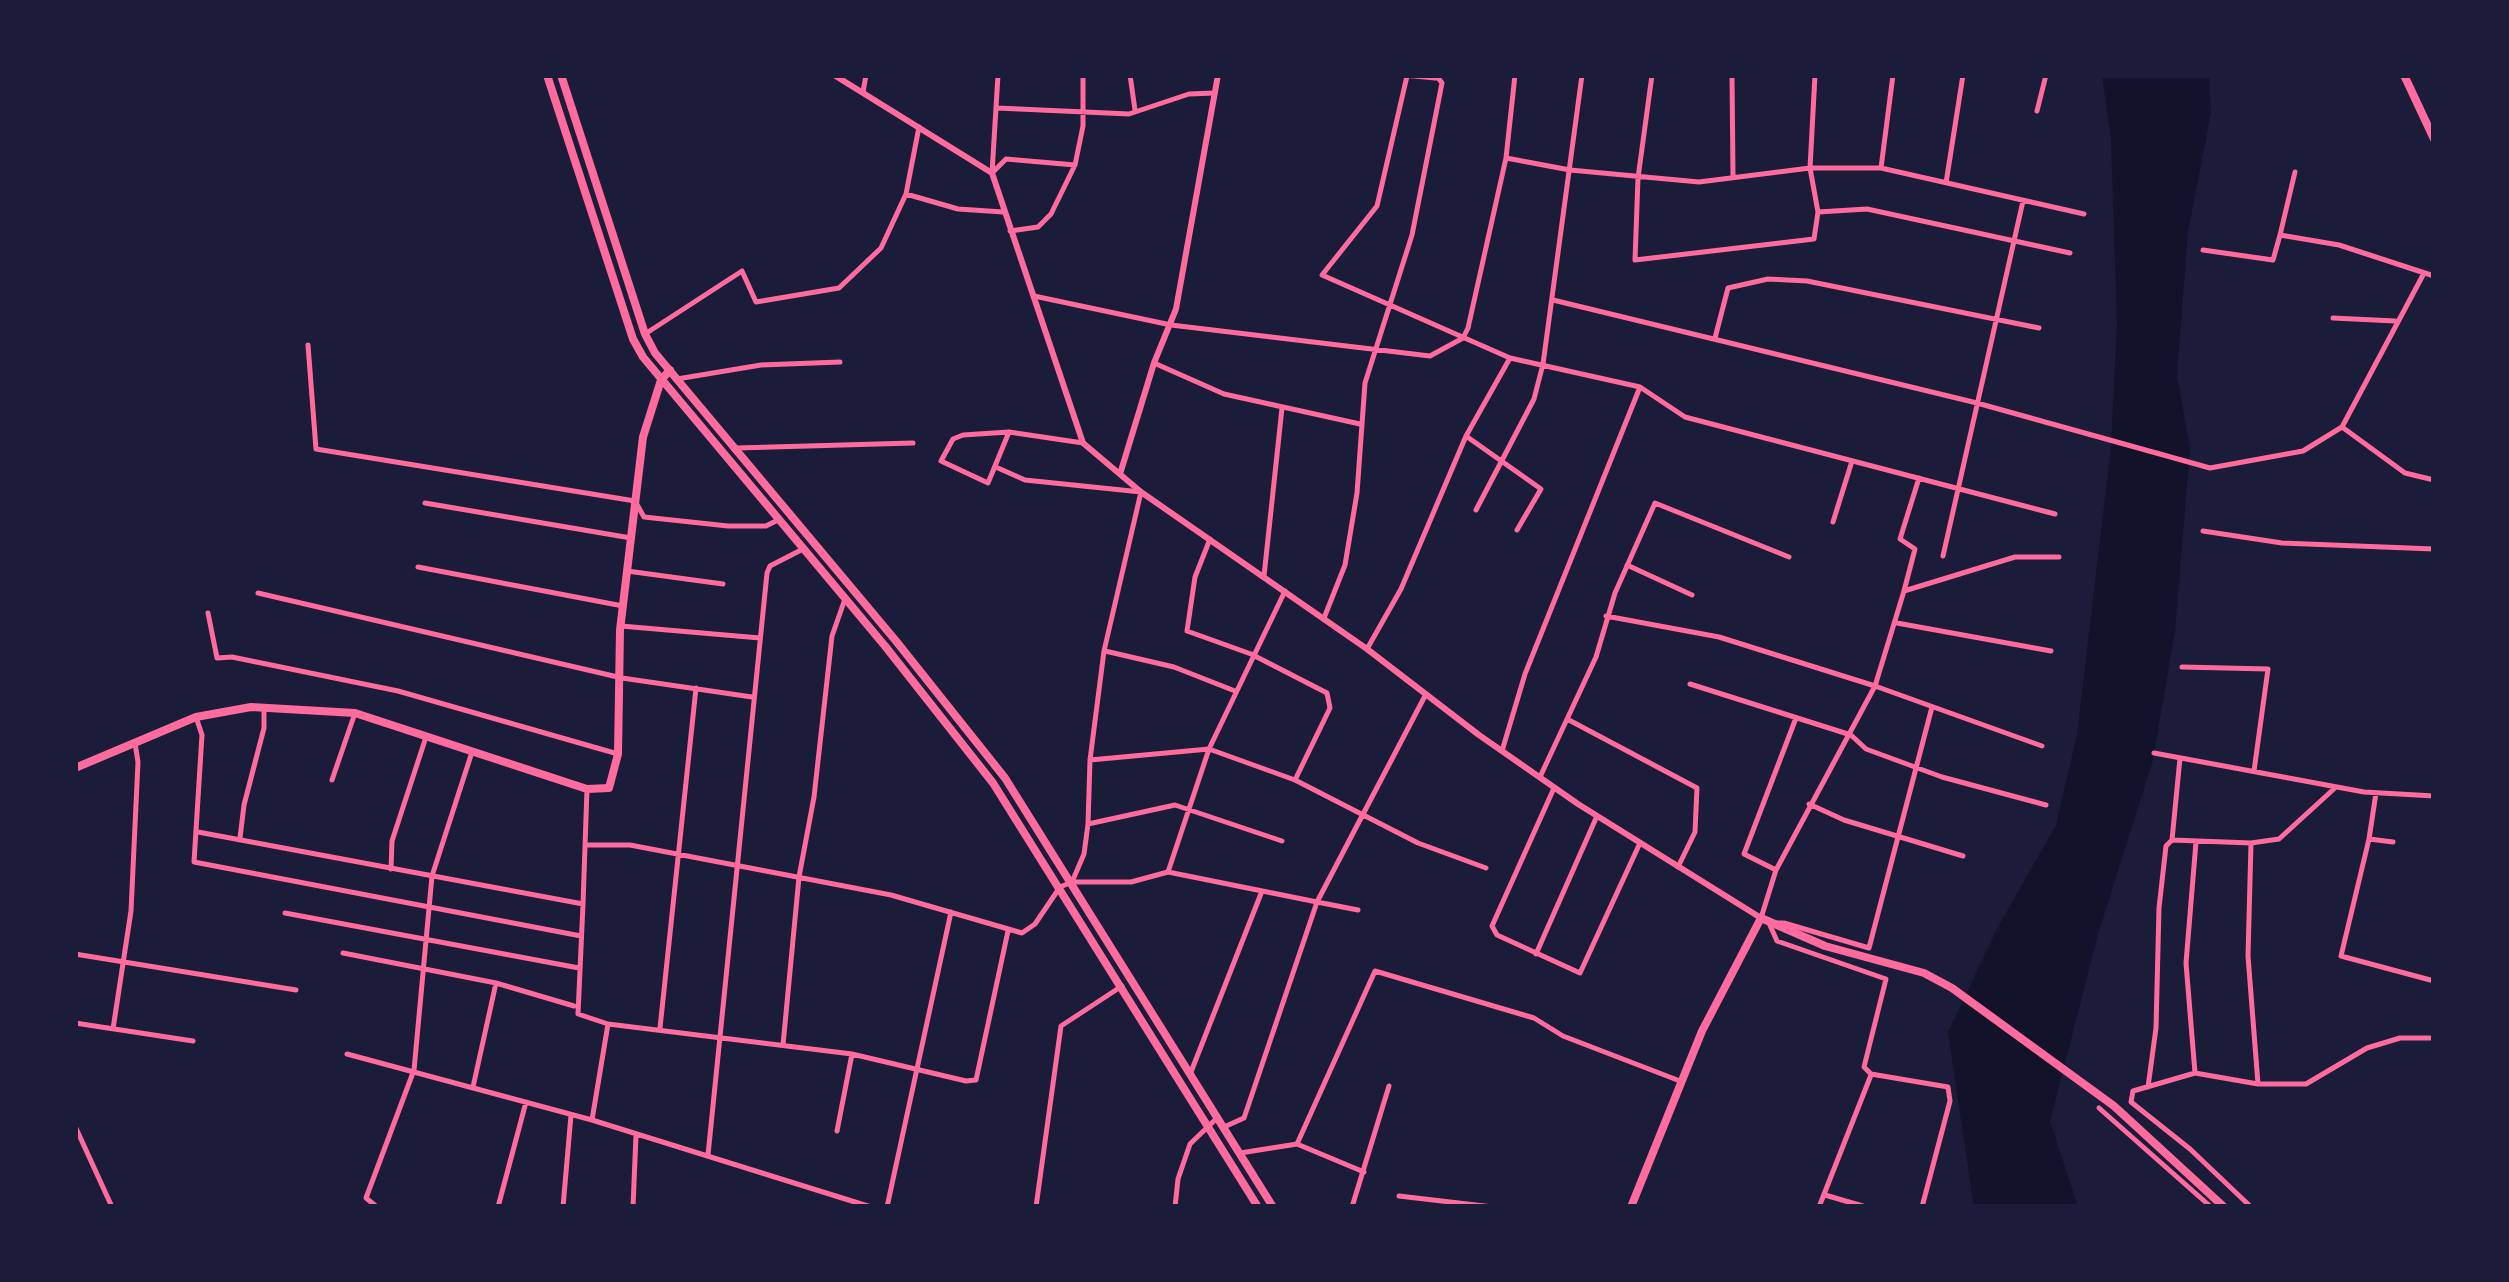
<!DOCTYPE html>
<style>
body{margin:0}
#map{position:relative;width:2509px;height:1282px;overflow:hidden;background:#1b1b3a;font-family:"DM Sans",sans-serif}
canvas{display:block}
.frame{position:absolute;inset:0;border:78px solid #1b1b3a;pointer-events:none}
</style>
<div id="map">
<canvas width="2509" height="1282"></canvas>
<div class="frame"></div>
</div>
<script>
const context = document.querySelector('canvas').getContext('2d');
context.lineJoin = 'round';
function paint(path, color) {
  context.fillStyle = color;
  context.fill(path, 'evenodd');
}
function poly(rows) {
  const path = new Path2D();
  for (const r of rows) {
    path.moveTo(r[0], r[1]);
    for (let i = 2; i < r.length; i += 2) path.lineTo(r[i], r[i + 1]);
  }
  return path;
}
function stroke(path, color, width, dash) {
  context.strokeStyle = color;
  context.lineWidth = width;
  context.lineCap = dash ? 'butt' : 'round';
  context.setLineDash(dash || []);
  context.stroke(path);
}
const water = poly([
 [2102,75,2209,75,2211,112,2188,232,2177,375,2190,449,2175,631,2153,760,2099,931,2050,1121,2078,1207,1974,1207,1948,1032,1997,929,2056,825,2077,735,2111,447,2117,324,2111,139]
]);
const minor = poly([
 [998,75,992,173,1006,159,1075,165],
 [1130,75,1135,110],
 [1404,75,1435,78],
 [1652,75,1638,178,1635,260,1814,239,1818,212,1810,168,1815,75],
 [1732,75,1733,175],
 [1407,76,1377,206,1322,275,1510,358,1640,387,1685,417,2055,514],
 [863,92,866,75],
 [997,108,1129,114,1189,94,1215,93],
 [2037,111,2046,75],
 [1506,158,1570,170,1699,182,1810,168,1881,168,2084,214],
 [1881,168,1893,75],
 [1946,183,1963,75],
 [906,194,958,209,1003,212],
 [1818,212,1867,209,2070,253],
 [1010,231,1038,227,1051,214,1075,165,1083,126,1083,75],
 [2280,235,2295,172],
 [2203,250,2273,260,2280,235,2339,245,2434,276],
 [1034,296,1171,325,1430,356,1463,338,1468,328,1506,158,1515,75],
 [1553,300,1977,403,2210,468,2303,451,2342,427,2423,275],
 [2333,318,2395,321],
 [645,334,742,271,756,302,839,288,881,248,906,194,919,127],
 [1715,338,1728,288,1768,279,1807,281,2039,328],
 [308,345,316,449,635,501,644,517,728,526,766,526,778,520],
 [1154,363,1224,394,1360,424],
 [677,379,761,365,840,362],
 [2342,427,2405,473,2434,480],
 [1009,432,988,483,941,461,953,439,963,435,1009,432,1083,443],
 [1466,436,1541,489,1517,530],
 [737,448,913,443],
 [998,468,1025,480,1141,492,1104,651,1090,760,1088,824,1084,854,1072,882,1131,882,1168,872,1317,902,1244,1118,1224,1127],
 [1919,478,1900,539,1915,549,1904,591,2015,557,2059,557],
 [425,503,631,538],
 [1476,510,1534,399,1543,364,1582,75],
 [1833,522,1852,461],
 [2203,531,2282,543,2434,549],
 [1210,539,1195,577,1187,631,1251,654,1327,693,1330,708,1295,780],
 [1943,556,2023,201],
 [1627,565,1692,595],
 [418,567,623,606],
 [627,571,723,584],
 [1264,576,1282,408],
 [258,593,622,678,752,697],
 [208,613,217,658,232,657,398,691,618,754],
 [1606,616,1719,637,1875,686,2042,746],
 [1324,618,1345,565,1357,493,1365,383,1412,235,1442,83,1436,75],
 [1897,623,2051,651],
 [621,626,760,638],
 [1367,649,1401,589,1466,436,1510,358],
 [1105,651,1174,667,1235,691],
 [2182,667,2268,669,2254,771],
 [1690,684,1851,735,1866,749,1942,777,2046,805],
 [196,717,202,735,194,862,581,936],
 [1567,719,1697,788,1695,832,1678,867],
 [1502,751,1525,674,1640,387],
 [2154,753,2364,792,2434,796],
 [2180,758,2172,840,2251,843,2279,839,2336,787],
 [1090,760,1209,749,1295,780,1418,843,1486,868],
 [1540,777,1596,657,1615,593,1655,503,1789,557],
 [332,780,355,713],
 [1554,788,1492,926,1497,935,1580,973,1640,843],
 [2376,793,2369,839,2393,842],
 [1809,804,1844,820,1963,856],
 [1088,824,1175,805,1282,841],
 [198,832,583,904,587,789],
 [240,838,244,805,264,728,264,709],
 [2369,839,2341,956,2434,981],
 [2251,843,2248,956,2258,1084],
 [585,845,630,845,891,895,1022,933,1035,924,1060,887,1072,882],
 [391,869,392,841,426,737],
 [1776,870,1744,854,1796,718],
 [1168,872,1209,749,1285,591],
 [583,904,578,1014,608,1024,852,1054,966,1081,976,1080,1008,931],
 [1358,910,1317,902,1426,694],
 [285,913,579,968],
 [1761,918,1776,870,1875,686,1904,591],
 [343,953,496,983,574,1006],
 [75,954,296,990],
 [1536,954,1597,816],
 [75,1023,193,1041],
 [660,1028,696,688],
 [113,1029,131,911,138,762,135,743],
 [783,1045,799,877,814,797,832,636,845,599],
 [347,1054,592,1120,871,1207],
 [1191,1072,1262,891],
 [2195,1073,2186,963,2196,842],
 [473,1087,496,983],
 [2148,1087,2156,1028,2159,908,2166,846,2172,840],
 [2099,1108,2211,1207],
 [592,1120,608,1024],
 [75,1126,112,1207],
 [837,1131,852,1054],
 [1297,1144,1375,971,1534,1018,1563,1036,1680,1081],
 [1240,1153,1297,1144,1364,1172],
 [708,1155,767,573,770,566,803,549],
 [1825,1195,1866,1207],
 [1399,1196,1493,1207],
 [377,1207,366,1198,414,1070,432,876,472,752],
 [498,1207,526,1102],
 [563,1207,571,1115],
 [633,1207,636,1135],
 [887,1207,951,912],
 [1036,1207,1061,1026,1122,986],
 [1175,1207,1178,1179,1190,1144,1216,1119],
 [1352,1207,1389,1086],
 [1819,1207,1871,1075],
 [1922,1207,1950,1101,1948,1087,1871,1074,1864,1067,1886,979,1777,941,1769,923,1784,923,1869,948,1932,707],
 [2251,1207,2190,1149,2131,1102,2133,1091,2195,1073,2258,1084,2306,1084,2367,1048,2400,1038,2434,1038]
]);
const tertiary = poly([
 [834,75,992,173,1083,443,1141,492,1367,649,1479,735,1578,804,1761,918],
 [1120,474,1154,363,1176,309,1218,75]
]);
const secondary = poly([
 [2404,75,2434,139],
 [75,768,196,717,251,707,355,713,587,789,609,788,618,754,620,630,643,437,661,380,670,370],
 [1631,1207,1702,1031,1761,918,1825,946,1924,973,1952,988,2114,1106,2224,1207]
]);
const primary = poly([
 [547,75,633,339,643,357,885,646,993,783,1258,1207],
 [561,75,645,334,655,353,896,641,1005,778,1273,1207]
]);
paint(water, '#12122b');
stroke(minor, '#ff6b9d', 5);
stroke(tertiary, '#ff6b9d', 6);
stroke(secondary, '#ff6b9d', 8);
stroke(primary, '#ff6b9d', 8);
</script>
